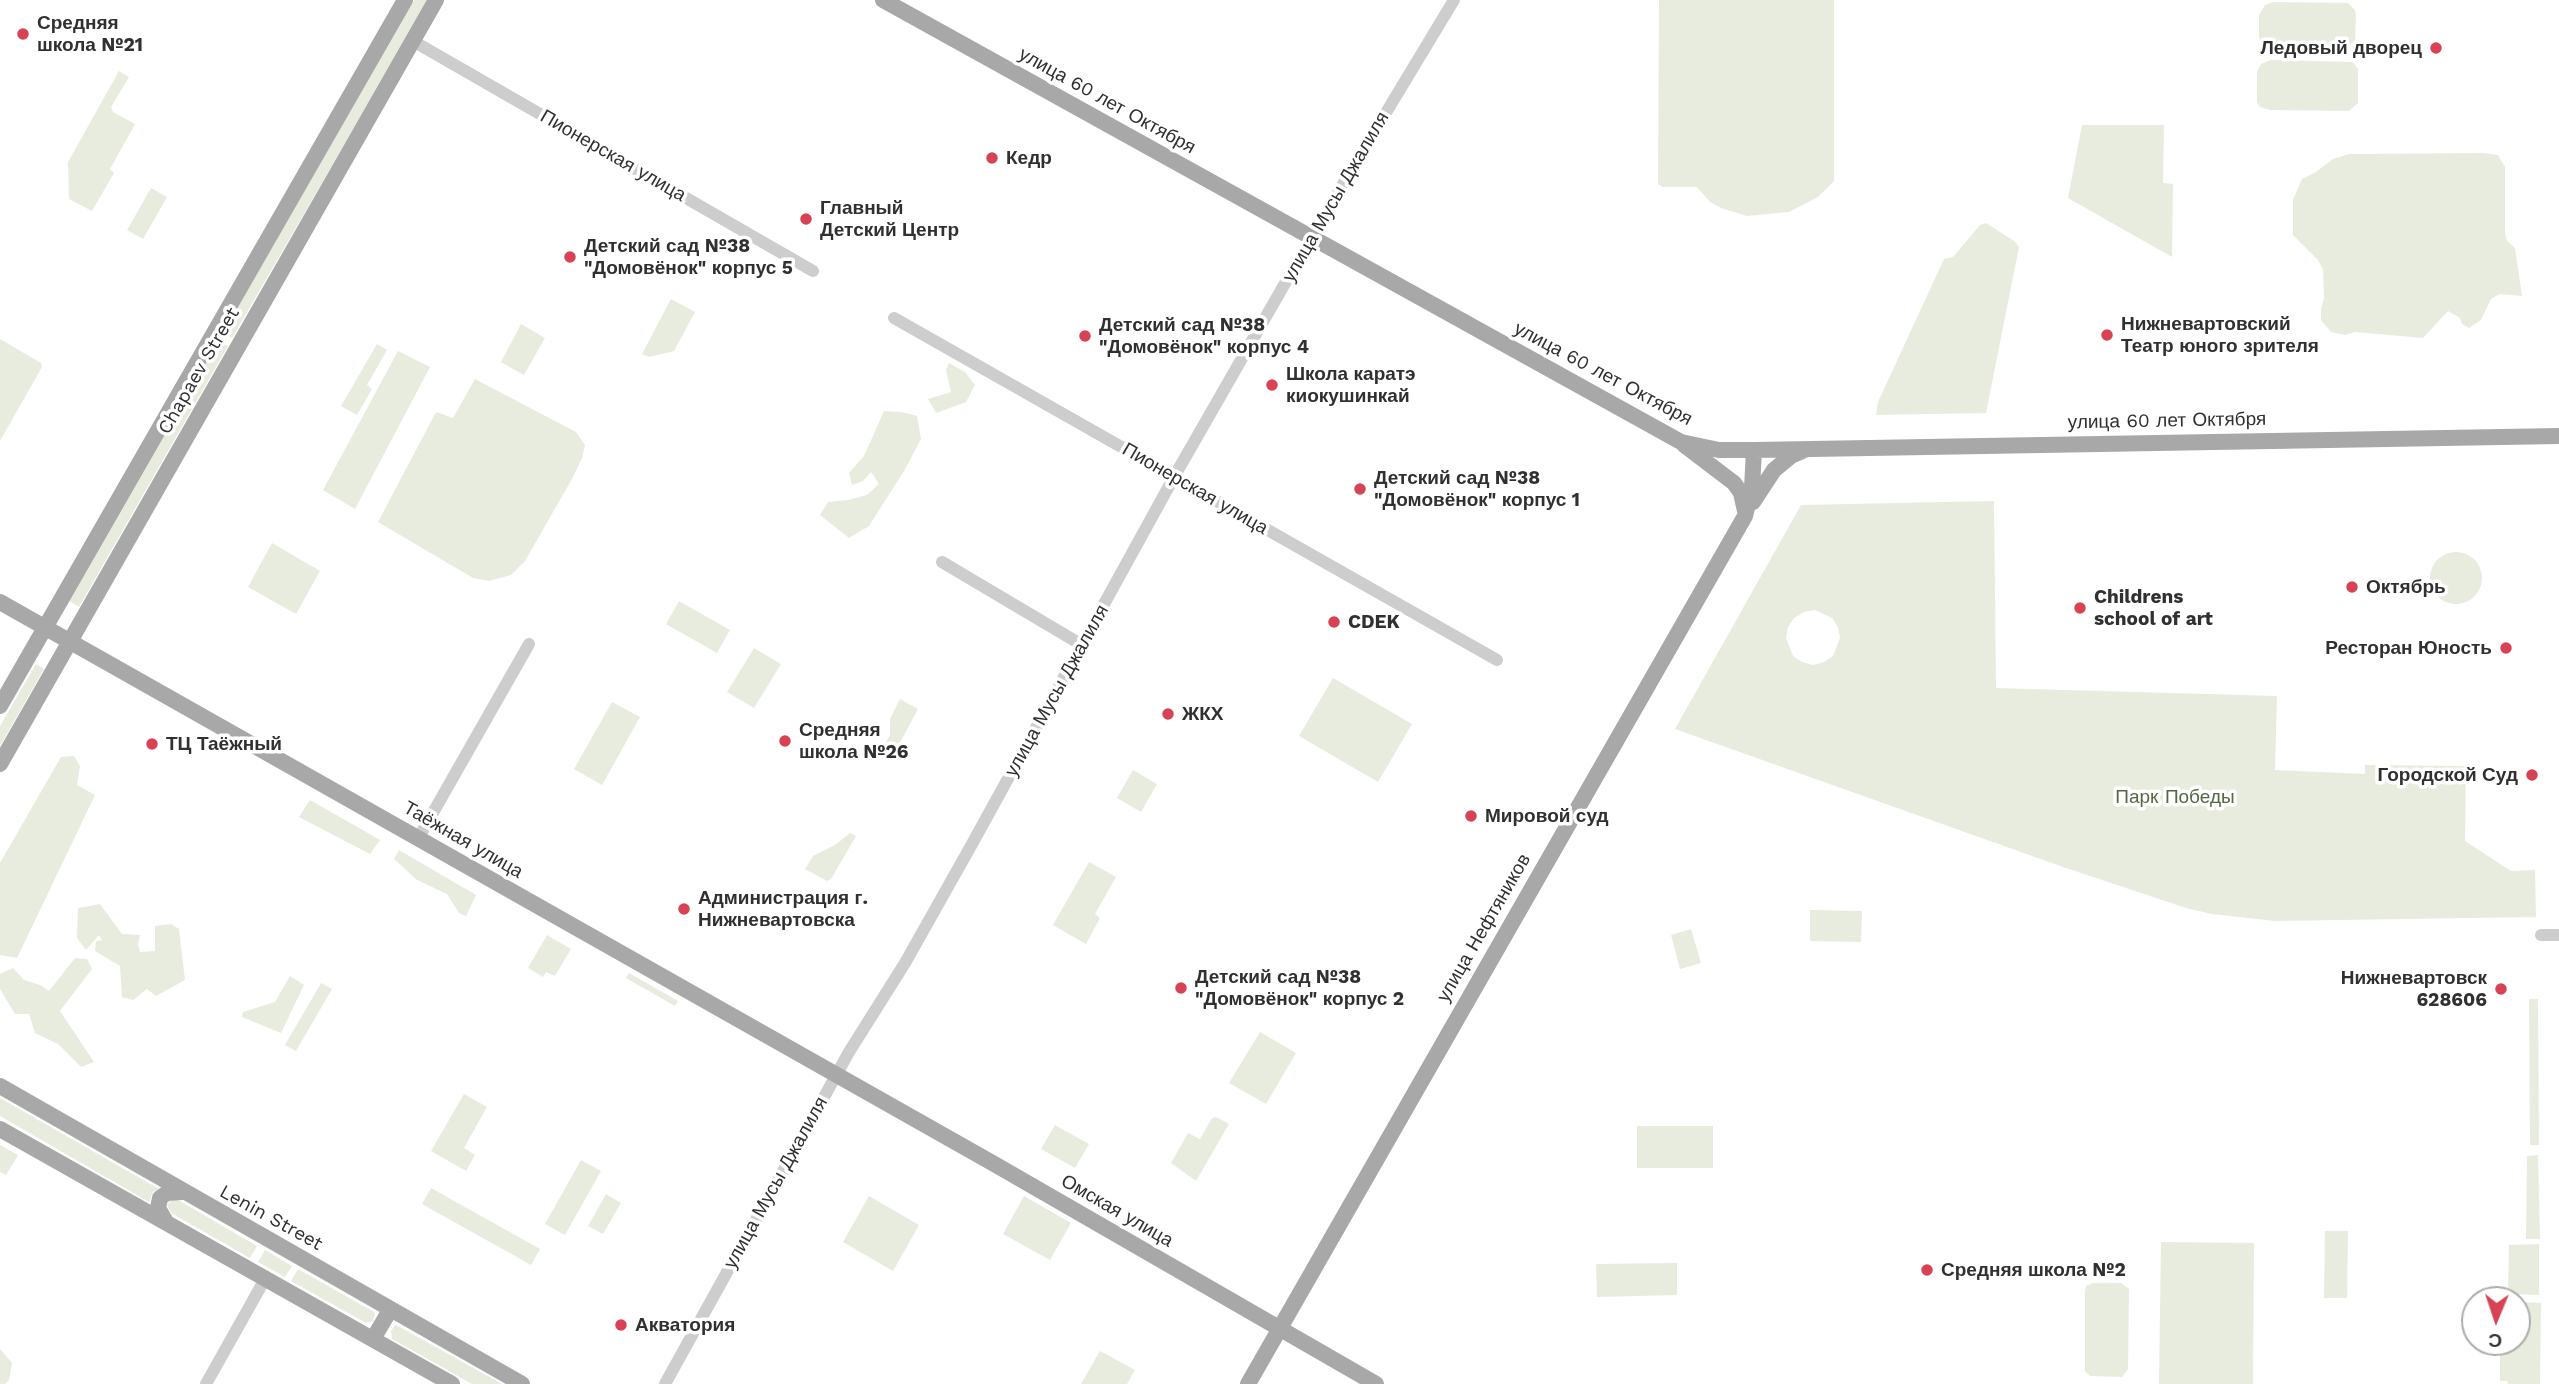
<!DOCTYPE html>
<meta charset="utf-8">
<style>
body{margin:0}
#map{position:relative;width:2559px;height:1384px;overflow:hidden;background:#fff;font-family:"Work Sans",sans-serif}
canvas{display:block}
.north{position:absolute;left:2461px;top:1286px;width:70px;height:70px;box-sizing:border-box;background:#fff;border:2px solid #acacac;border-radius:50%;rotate:182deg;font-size:19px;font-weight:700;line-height:28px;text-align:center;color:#303030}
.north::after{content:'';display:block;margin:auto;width:24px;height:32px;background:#d74254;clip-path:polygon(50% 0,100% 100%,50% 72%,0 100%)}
</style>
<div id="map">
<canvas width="2559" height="1384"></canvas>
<div class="north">С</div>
</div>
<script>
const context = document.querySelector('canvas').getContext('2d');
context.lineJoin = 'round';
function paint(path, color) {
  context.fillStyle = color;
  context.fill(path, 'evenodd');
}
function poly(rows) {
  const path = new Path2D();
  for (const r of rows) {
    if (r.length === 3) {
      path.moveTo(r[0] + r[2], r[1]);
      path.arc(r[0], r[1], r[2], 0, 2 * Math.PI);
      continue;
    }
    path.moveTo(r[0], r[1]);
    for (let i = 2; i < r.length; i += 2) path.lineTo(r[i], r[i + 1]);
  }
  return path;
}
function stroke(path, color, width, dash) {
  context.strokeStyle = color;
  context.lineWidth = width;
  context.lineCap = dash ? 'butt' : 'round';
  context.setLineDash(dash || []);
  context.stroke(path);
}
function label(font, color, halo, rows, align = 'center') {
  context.font = font + ' "Work Sans",sans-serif';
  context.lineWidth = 7;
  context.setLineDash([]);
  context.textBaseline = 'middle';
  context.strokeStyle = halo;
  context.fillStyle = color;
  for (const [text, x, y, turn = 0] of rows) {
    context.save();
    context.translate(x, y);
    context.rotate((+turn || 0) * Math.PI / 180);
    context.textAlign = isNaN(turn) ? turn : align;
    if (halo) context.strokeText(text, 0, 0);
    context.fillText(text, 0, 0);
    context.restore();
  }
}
const green = poly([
 [414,0,428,0,232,338,222,333],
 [1659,0,1834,0,1834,181,1818,197,1789,212,1747,216,1721,208,1710,202,1697,187,1663,187,1658,184],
 [2274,2,2348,3,2355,10,2356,16,2355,40,2348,48,2342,50,2274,51,2265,49,2259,37,2259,15,2265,5],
 [2271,60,2353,62,2358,69,2358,103,2349,111,2270,110,2260,107,2257,102,2257,72,2261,64],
 [119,71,129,77,111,107,113,112,135,124,110,169,114,173,92,211,69,199,68,162],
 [2082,125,2164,125,2163,183,2173,184,2172,257,2068,198],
 [2484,153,2498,155,2505,167,2505,234,2507,241,2515,248,2522,296,2500,294,2491,299,2481,320,2469,328,2462,324,2460,318,2448,311,2423,338,2355,332,2345,335,2331,332,2321,320,2321,309,2324,299,2323,269,2318,260,2293,235,2293,200,2302,179,2316,172,2333,159,2349,154],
 [151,188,167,197,143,239,127,230],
 [1986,223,2014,241,2019,247,1986,413,1876,415,1878,402,1944,259,1953,257,1980,225],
 [671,299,695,312,674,351,649,357,642,354],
 [521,324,545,338,524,375,501,362],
 [0,339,41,363,42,367,0,441],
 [217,340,228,346,79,607,69,601],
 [377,344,387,350,367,385,372,389,357,415,341,406],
 [398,351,430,367,355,509,323,490],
 [949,363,965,372,975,385,966,402,936,413,928,399,951,392,946,370],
 [475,379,576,432,585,445,582,458,572,479,525,561,511,575,489,581,473,578,378,522,436,412,453,418],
 [884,411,901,412,917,416,921,439,904,471,869,526,849,538,820,515,828,502,848,500,867,495,879,484,871,472,863,481,852,485,849,473,864,456],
 [1994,501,1996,688,2277,696,2275,770,2365,774,2365,765,2466,766,2465,841,2511,871,2535,870,2536,917,2275,921,2212,914,2186,908,2063,867,1675,729,1801,505],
 [1815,610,1832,618,1838,627,1840,638,1833,656,1824,662,1813,665,1802,662,1793,656,1786,638,1788,627,1794,618,1804,612],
 [272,543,320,571,296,614,248,587],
 [2456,578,26],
 [679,601,730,630,717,653,666,624],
 [754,648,781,664,754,708,727,692],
 [36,664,44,669,0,746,0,726],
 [1333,678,1412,724,1378,782,1299,736],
 [900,699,918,709,890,761,879,755,890,735,890,719],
 [612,702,640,717,602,785,574,769],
 [74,756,80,766,77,785,95,795,17,958,0,955,0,863,61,757],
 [1133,770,1157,784,1141,812,1117,798],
 [310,800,380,840,370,854,299,817],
 [850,833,856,836,831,879,827,881,805,869,813,856,835,845],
 [399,850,476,895,466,916,459,913,447,894,417,880,394,859],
 [1089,862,1116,877,1095,914,1100,918,1086,944,1053,925],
 [100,904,122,934,140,935,138,945,140,952,155,951,155,926,171,924,179,929,185,980,156,996,147,989,133,1000,122,997,120,966,95,951,96,941,102,940,99,935,86,950,77,938,78,908],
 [1810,910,1862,911,1861,942,1810,941],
 [1691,929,1701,963,1680,969,1671,935],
 [547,935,571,949,555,976,546,972,543,977,528,968],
 [75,958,87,959,92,969,60,1011,94,1062,81,1067,58,1044,35,1033,29,1014,15,1014,0,989,0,974,13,968,24,980,40,985,49,991],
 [629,973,678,1001,675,1006,626,978],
 [290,976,304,985,281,1033,242,1017,243,1012,275,1002],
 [321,983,332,989,296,1051,285,1045],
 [2529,999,2538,999,2539,1145,2530,1145],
 [1260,1032,1296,1053,1266,1104,1229,1083],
 [464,1094,487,1107,464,1148,475,1155,466,1171,431,1151],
 [0,1098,159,1189,153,1192,149,1202,0,1116],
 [1216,1117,1229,1124,1196,1181,1171,1163,1188,1133,1200,1139,1212,1118],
 [1055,1125,1089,1144,1075,1168,1041,1149],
 [1637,1126,1713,1126,1713,1168,1637,1168],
 [0,1145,18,1155,6,1175,0,1172],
 [2538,1155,2540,1239,2526,1239,2527,1156],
 [581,1160,601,1171,565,1235,545,1224],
 [431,1188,540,1249,531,1265,422,1204],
 [606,1194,621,1203,603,1234,588,1226],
 [869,1196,919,1225,893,1271,843,1242],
 [1024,1196,1071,1223,1050,1260,1003,1234],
 [173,1199,178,1200,257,1246,250,1258,171,1213,167,1205],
 [2325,1231,2348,1231,2347,1298,2324,1298],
 [2161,1242,2254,1243,2253,1384,2159,1384],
 [2539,1244,2539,1295,2508,1294,2509,1245],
 [265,1250,292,1266,285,1277,258,1262],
 [1677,1263,1677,1295,1597,1297,1596,1264],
 [298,1269,374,1312,375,1314,373,1321,366,1323,291,1281],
 [2093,1283,2121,1283,2129,1289,2128,1369,2122,1377,2090,1376,2085,1371,2085,1292,2086,1286],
 [2517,1302,2541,1303,2540,1384,2508,1384,2507,1381,2500,1381,2500,1342,2517,1342],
 [395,1325,398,1326,502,1384,472,1384,392,1339,391,1331],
 [0,1349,12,1363,9,1380,5,1384,0,1384],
 [1100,1351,1135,1370,1127,1384,1081,1384]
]);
const minor = poly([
 [413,41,813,271],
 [894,318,1497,660],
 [942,562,1082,645],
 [418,839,529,644],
 [2541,935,2559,935],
 [206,1384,265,1279],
 [665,1384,849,1052,905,963,972,844,1174,477,1323,217,1454,0]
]);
const major = poly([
 [883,0,1681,442,1719,450,1754,450,2559,436],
 [1684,445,1734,483,1741,493,1745,511],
 [1753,502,1774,470,1791,456,1805,450],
 [0,602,996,1165,1376,1384],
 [0,706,405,0],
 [0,764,436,0],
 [0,1086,522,1384],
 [0,1129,452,1384],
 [166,1222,158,1208,160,1198,167,1193,182,1192],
 [373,1339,390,1310],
 [1248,1384,1745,516,1752,488,1754,450]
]);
const markers = [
 [23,34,7,"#d74254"],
 [2436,48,7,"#d74254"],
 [992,158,7,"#d74254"],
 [806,219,7,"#d74254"],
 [570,257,7,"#d74254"],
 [2107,335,7,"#d74254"],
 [1085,336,7,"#d74254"],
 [1272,385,7,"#d74254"],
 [1360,489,7,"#d74254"],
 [2352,587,7,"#d74254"],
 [2080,608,7,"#d74254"],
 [1334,622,7,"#d74254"],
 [2506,648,7,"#d74254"],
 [1168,714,7,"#d74254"],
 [785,741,7,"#d74254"],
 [152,744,7,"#d74254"],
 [2532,775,7,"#d74254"],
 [1471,816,7,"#d74254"],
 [684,909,7,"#d74254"],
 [1181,988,7,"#d74254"],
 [2501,989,7,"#d74254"],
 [1927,1270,7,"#d74254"],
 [621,1325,7,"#d74254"]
];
const poiNames = [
 ["Средняя",37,23],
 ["школа №21",37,45],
 ["Ледовый дворец",2422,48,"right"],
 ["Кедр",1006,158],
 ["Главный",820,208],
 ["Детский Центр",820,230],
 ["Детский сад №38",584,246],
 ["\"Домовёнок\" корпус 5",584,268],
 ["Нижневартовский",2121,324],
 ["Театр юного зрителя",2121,346],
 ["Детский сад №38",1099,325],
 ["\"Домовёнок\" корпус 4",1099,347],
 ["Школа каратэ",1286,374],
 ["киокушинкай",1286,396],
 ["Детский сад №38",1374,478],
 ["\"Домовёнок\" корпус 1",1374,500],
 ["Октябрь",2366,587],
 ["Childrens",2094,597],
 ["school of art",2094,619],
 ["CDEK",1348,622],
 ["Ресторан Юность",2492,648,"right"],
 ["ЖКХ",1182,714],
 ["Средняя",799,730],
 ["школа №26",799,752],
 ["ТЦ Таёжный",166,744],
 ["Городской Суд",2518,775,"right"],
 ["Мировой суд",1485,816],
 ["Администрация г.",698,898],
 ["Нижневартовска",698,920],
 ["Детский сад №38",1195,977],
 ["\"Домовёнок\" корпус 2",1195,999],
 ["Нижневартовск",2487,978,"right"],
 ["628606",2487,1000,"right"],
 ["Средняя школа №2",1941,1270],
 ["Акватория",635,1325]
];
const streetNames = [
 ["улица 60 лет Октября",1107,101,29],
 ["Пионерская улица",613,156,30],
 ["улица Мусы Джалиля",1336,197,-60],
 ["Chapaev Street",199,371,-60],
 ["улица 60 лет Октября",1603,374,28],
 ["улица 60 лет Октября",2167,421,-1],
 ["Пионерская улица",1195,489,30],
 ["улица Мусы Джалиля",1057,691,-61],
 ["Таёжная улица",463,840,30],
 ["улица Нефтяников",1484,928,-60],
 ["улица Мусы Джалиля",776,1183,-61],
 ["Омская улица",1117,1211,30],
 ["Lenin Street",271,1218,29]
];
const parkNames = [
 ["Парк Победы",2175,797]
];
paint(green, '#e7ecdf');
stroke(minor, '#cdcdcd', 12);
stroke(major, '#a8a8a8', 16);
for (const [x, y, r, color] of markers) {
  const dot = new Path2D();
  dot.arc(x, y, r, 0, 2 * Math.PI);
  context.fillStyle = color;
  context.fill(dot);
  stroke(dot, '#fff', 2.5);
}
label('bold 19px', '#303030', '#fff', poiNames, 'left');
label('19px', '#303030', '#fff', streetNames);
label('19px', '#556841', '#fff', parkNames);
</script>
